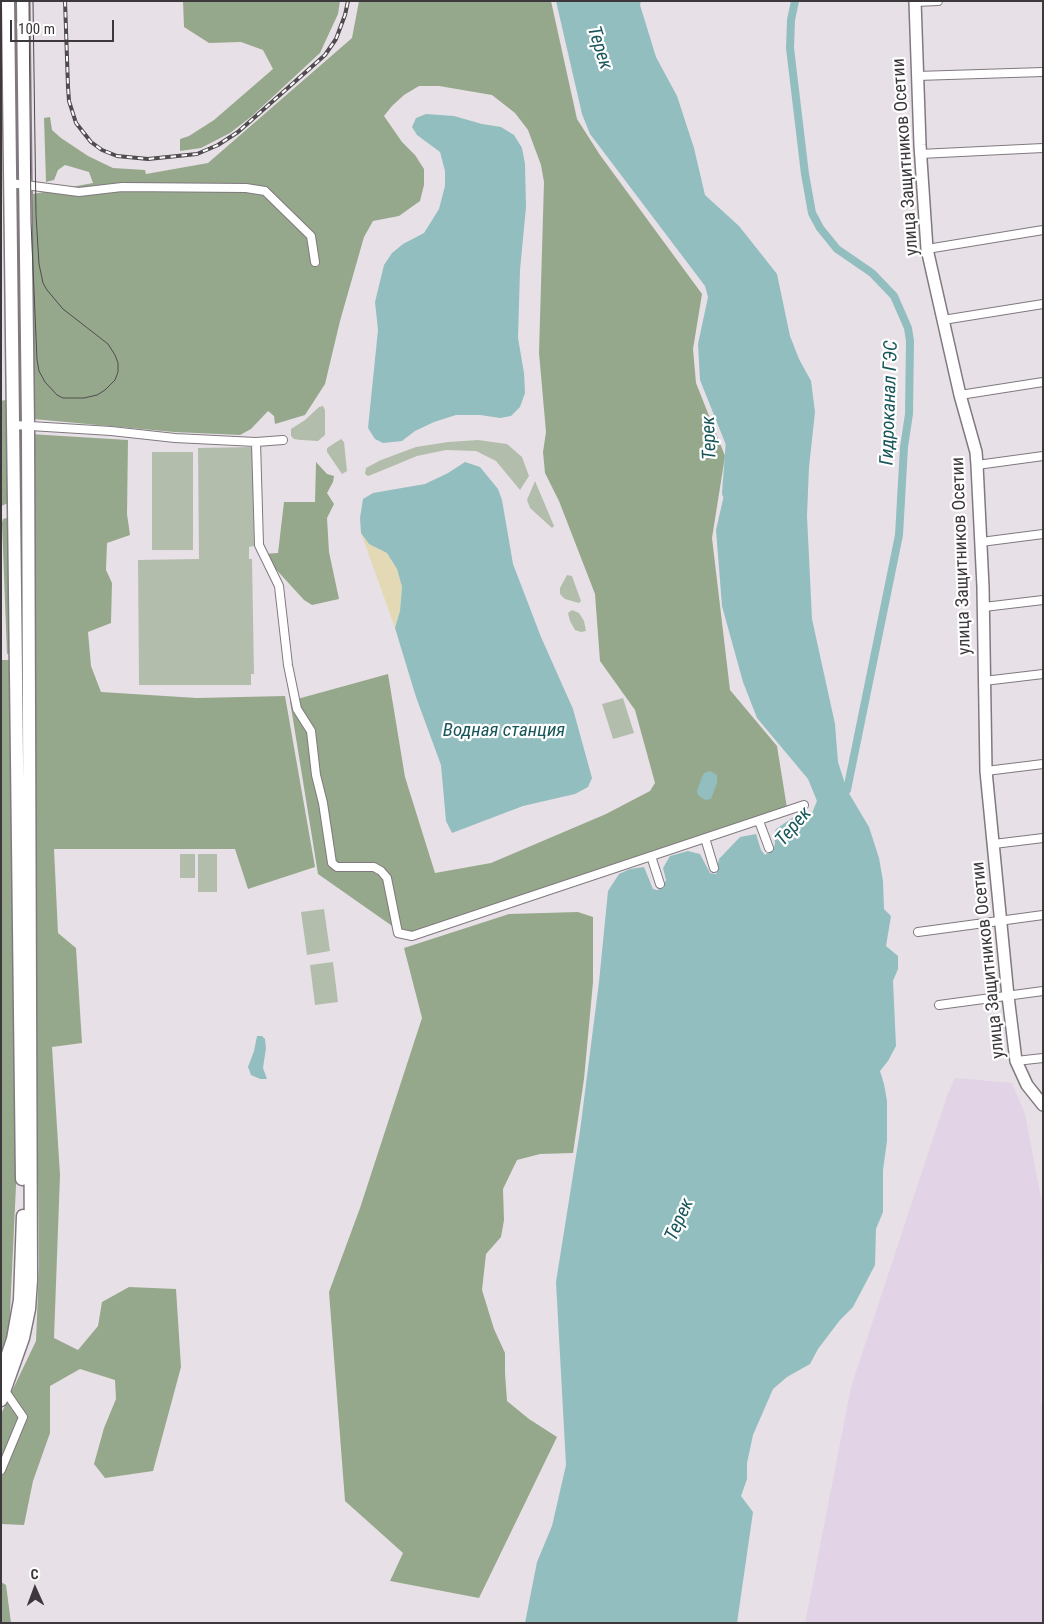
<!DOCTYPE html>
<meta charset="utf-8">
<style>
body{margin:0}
#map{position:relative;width:1044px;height:1624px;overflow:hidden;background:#e8e0e7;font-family:"Roboto Condensed",sans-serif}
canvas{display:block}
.frame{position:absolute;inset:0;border:2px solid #3c383b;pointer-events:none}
.north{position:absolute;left:10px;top:1564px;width:50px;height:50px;-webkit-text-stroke:4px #fff;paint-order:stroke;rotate:358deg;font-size:14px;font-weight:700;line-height:20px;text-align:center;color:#3c383b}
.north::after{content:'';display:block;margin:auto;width:18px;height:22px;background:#3c383b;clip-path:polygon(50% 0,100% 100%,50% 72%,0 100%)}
.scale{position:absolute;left:10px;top:20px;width:104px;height:22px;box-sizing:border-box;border:2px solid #3c383b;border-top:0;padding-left:6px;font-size:15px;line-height:18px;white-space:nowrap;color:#3c383b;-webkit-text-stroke:4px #fff;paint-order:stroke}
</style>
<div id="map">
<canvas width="1044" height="1624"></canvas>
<div class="frame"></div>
<div class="north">С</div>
<div class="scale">100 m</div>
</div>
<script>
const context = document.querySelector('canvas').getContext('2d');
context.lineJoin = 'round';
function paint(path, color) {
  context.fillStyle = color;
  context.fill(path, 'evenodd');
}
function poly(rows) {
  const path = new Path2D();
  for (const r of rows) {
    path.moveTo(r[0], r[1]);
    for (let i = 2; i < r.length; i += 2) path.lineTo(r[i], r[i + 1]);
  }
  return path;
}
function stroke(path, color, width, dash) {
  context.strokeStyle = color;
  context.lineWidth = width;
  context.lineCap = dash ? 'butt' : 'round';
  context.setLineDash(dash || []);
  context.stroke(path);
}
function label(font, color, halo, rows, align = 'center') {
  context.font = font + ' "Roboto Condensed",sans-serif';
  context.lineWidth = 4.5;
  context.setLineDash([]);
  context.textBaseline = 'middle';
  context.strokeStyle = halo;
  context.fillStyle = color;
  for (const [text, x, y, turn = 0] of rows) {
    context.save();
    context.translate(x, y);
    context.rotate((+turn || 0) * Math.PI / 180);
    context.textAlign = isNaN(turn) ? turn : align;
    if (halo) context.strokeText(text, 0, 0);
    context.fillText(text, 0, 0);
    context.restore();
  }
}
const industrial = poly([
 [955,1078,1012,1083,1025,1114,1043,1208,1043,1258,1040,1266,1041,1403,1043,1403,1043,1623,805,1623,851,1387,947,1096]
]);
const green = poly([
 [323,406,325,410,325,435,318,441,301,440,294,439,291,436,291,429,305,420,319,407],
 [341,439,344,442,347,471,342,474,327,452,327,448],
 [478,440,507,444,522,457,529,476,520,490,496,461,476,451,446,450,417,456,371,475,368,476,365,474,366,468,381,460,416,447,448,442],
 [253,447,254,546,249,547,249,559,252,559,254,674,251,674,251,685,139,685,138,560,199,559,198,448],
 [152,452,193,452,193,550,152,550],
 [535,481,554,526,552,528,530,508,527,500],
 [567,575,572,576,581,601,579,603,565,599,560,594,560,588],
 [572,610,579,613,584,621,586,631,581,632,575,630,570,621,568,613],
 [623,698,634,733,613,739,602,704],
 [180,854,195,854,195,878,180,878],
 [198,854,217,854,217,892,198,892],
 [324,909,330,951,307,955,301,912],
 [333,962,338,1002,315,1005,310,965]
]);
const forest = poly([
 [183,1,340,1,338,14,320,53,252,116,230,133,201,148,180,151,180,139,189,136,214,120,273,69,263,50,241,42,209,43,184,27],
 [359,1,551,1,577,119,600,155,702,294,693,349,696,383,725,456,712,538,730,690,777,746,787,808,405,935,318,874,290,701,388,674,405,777,435,873,491,863,606,814,650,791,655,783,635,710,600,661,595,594,559,501,545,473,543,452,546,432,539,353,544,182,541,165,528,130,515,113,492,95,439,86,419,86,404,95,392,106,384,116,402,142,415,155,424,169,424,185,420,201,399,216,373,221,364,237,340,321,325,384,305,415,275,424,274,416,268,411,251,429,240,435,174,432,33,419,33,194,93,183,89,172,65,165,58,170,54,180,46,182,44,118,50,117,52,130,61,138,88,156,113,168,145,170,146,174,208,163,352,38],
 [5,400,8,401,11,502,1,506,1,401],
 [30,434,128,440,127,514,130,535,107,543,106,570,112,583,111,623,88,632,91,666,101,692,197,698,285,696,315,867,248,889,235,849,54,849,58,933,76,948,82,1043,52,1047,60,1175,54,1338,78,1350,98,1326,102,1302,129,1287,176,1289,181,1367,153,1471,105,1478,94,1464,104,1428,116,1399,115,1380,80,1369,50,1386,50,1433,33,1481,24,1525,1,1524,1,1414,36,1341,39,1266],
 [316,462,327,474,334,476,333,482,327,493,334,504,327,518,329,552,339,599,312,605,304,600,262,554,278,553,284,502,315,502],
 [7,518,10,519,11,653,7,654,2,523,3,519],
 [1,660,12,660,17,1164,9,1335,1,1358],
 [578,912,593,917,593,982,584,1079,573,1153,540,1154,517,1160,503,1189,504,1220,501,1237,486,1254,482,1290,494,1329,505,1353,505,1373,507,1401,529,1419,557,1437,479,1598,390,1581,403,1553,345,1501,329,1292,360,1208,422,1018,404,948,509,914],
 [1,1582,6,1585,11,1623,1,1623]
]);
const sand = poly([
 [361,533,369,544,387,553,397,569,402,587,400,611,395,628]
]);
const water = poly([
 [556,1,641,1,640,5,656,57,677,96,694,148,705,195,739,226,777,274,790,336,799,359,811,381,815,412,809,467,807,516,812,619,835,724,838,762,847,790,869,827,879,858,883,881,884,909,891,916,886,946,898,956,898,969,893,981,896,1046,888,1061,880,1071,884,1084,887,1101,887,1141,883,1170,883,1212,876,1229,875,1265,853,1307,840,1320,818,1349,810,1364,787,1377,773,1389,753,1435,747,1463,747,1479,741,1496,753,1512,737,1623,525,1623,537,1562,552,1526,566,1465,556,1282,580,1131,599,982,608,891,619,874,630,869,644,867,653,889,657,890,663,888,666,880,663,868,670,856,688,851,700,854,710,873,716,874,719,859,740,837,756,834,761,850,765,855,774,848,775,843,774,834,776,829,795,816,812,813,817,801,808,779,757,718,743,682,722,606,716,530,732,460,700,380,698,344,708,297,705,286,590,134,582,114],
 [426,114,454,116,482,124,501,127,514,135,522,148,525,164,526,207,520,270,518,338,524,373,525,393,520,407,511,416,500,418,480,415,456,415,434,422,415,431,402,441,383,443,375,439,368,428,378,330,375,302,384,265,392,253,403,244,424,233,439,209,445,186,445,171,440,152,417,135,412,127,416,118],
 [465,462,480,467,498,489,502,500,513,564,541,637,573,709,592,778,588,787,575,794,523,806,452,833,446,821,441,765,416,697,395,628,400,611,402,587,397,569,387,553,369,544,361,533,360,518,363,499,373,493,425,484,448,473],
 [710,771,717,775,717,783,711,799,705,800,698,795,697,791,702,777,704,773],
 [257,1036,262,1036,265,1039,266,1048,263,1068,267,1079,260,1079,251,1075,248,1067,254,1051]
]);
const canal = poly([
 [795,1,791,20,790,48,805,174,812,213,820,228,837,249,872,273,894,296,908,328,910,341,909,414,904,447,899,535,847,790,841,797]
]);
const river = poly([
 [728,493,732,440]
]);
const street = poly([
 [915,2,938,1],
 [917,76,1043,72],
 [920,154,1043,148],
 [10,183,79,192,122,187,246,188,265,191,311,236,315,262],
 [927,249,1043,230],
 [943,320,1043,304],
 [960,395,1043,382],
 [14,425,111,431,175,438,256,442,283,440],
 [256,442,259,545,279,586,288,665,297,709,311,731,316,775,323,803,332,863,337,867,374,867,381,871,387,878,398,933,412,936,804,805],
 [977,465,1043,456],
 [981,542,1043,534],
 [984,607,1043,600],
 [984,681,1043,674],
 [986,771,1043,764],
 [759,821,769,848],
 [705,838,714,868],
 [994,844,1043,838],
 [651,856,660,884],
 [918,932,1043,915],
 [939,1005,1043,991],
 [1016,1061,1043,1058],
 [1,1470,23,1417,5,1391]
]);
const secondary = poly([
 [915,1,920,145,927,249,960,395,976,452,977,465,983,587,986,771,1008,996,1016,1061,1027,1085,1043,1105]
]);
const primary = poly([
 [8,1,22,1179],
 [1,1375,13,1339,20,1300,23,1216],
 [1,1400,23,1338,29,1309,31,1280,28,426,23,1]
]);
const tram = poly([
 [29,1,31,222,37,360,39,371,45,382,57,395,63,398,84,398,97,395,105,390,115,380,118,372,118,363,115,355,108,344,63,309,47,290,43,283,39,264,36,215,33,1]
]);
const rail = poly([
 [65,1,68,87,69,101,76,123,91,142,102,150,117,156,148,159,197,154,218,145,238,132,325,55,336,39,345,15,348,1]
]);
const streetNames = [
 ["улица Защитников Осетии",906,157,-94],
 ["улица Защитников Осетии",962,556,-92],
 ["улица Защитников Осетии",989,960,-96]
];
const waterNames = [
 ["Терек",599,48,72],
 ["Гидроканал ГЭС",890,403,-88],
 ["Терек",710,438,-92],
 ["Водная станция",504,731],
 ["Терек",794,827,-49],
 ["Терек",680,1220,-66]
];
paint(industrial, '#e2d3e6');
paint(green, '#b2beab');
paint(forest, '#96a88b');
paint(sand, '#e3d9b5');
paint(water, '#92bebf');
stroke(canal, '#92bebf', 8);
stroke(river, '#92bebf', 12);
stroke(street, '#80797f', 10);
stroke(secondary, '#80797f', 14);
stroke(primary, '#80797f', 15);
stroke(street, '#fff', 8);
stroke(secondary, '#fff', 11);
stroke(primary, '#fff', 12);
stroke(tram, '#504b4f', 1);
stroke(rail, '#504b4f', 4);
stroke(rail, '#fff', 2, [5.5]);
label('18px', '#3c383b', '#fff', streetNames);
label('italic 19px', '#195659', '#fff', waterNames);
</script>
